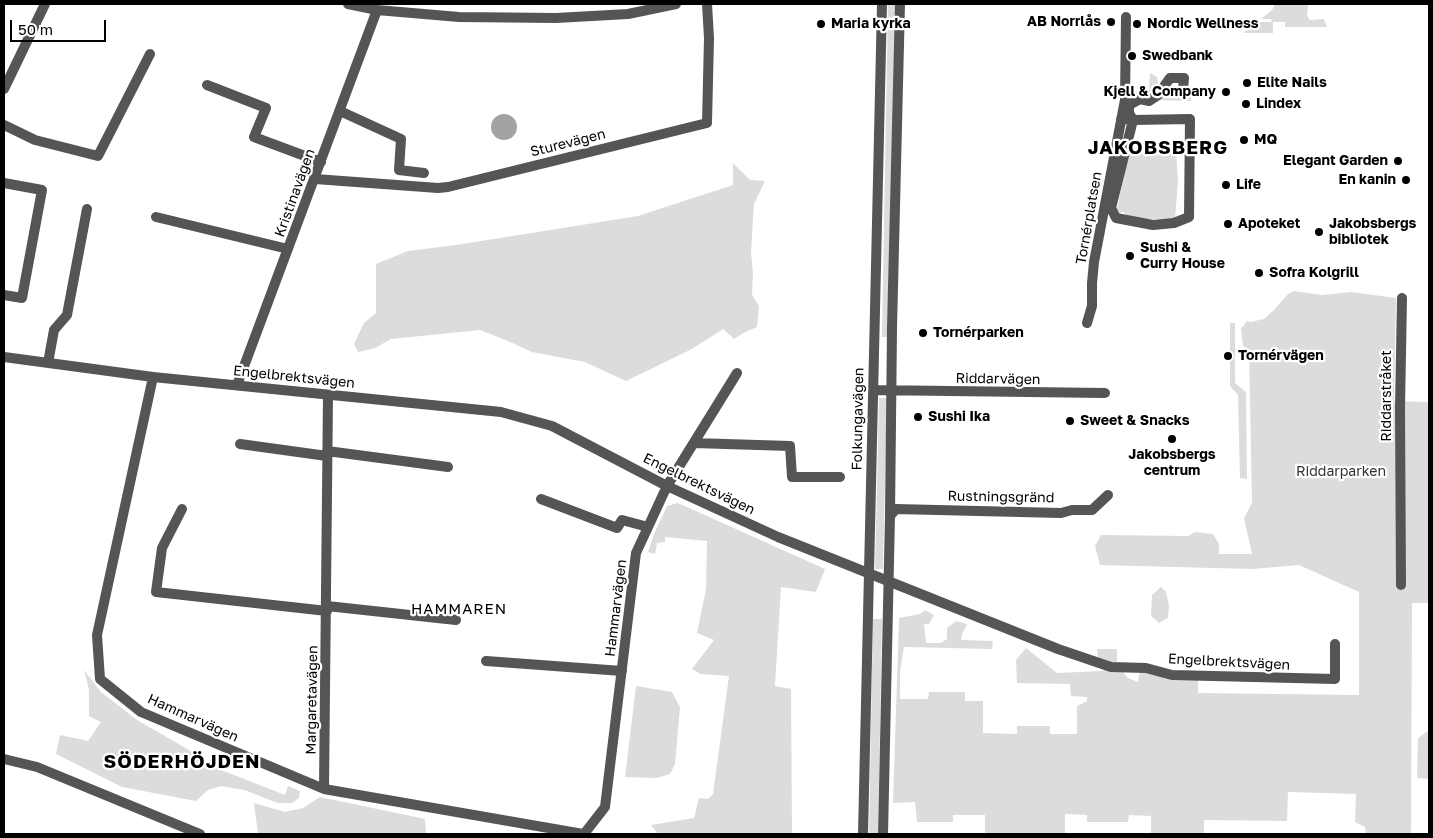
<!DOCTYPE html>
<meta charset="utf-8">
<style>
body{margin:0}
#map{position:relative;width:1433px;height:838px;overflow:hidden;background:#fff;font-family:"Golos Text",sans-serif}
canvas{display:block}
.frame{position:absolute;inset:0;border:5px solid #000;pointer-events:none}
.scale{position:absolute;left:10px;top:20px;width:96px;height:22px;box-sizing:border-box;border:2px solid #000;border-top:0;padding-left:6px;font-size:15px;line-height:18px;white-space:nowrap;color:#000;-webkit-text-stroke:4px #fff;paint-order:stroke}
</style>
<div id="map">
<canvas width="1433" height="838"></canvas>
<div class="frame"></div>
<div class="scale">50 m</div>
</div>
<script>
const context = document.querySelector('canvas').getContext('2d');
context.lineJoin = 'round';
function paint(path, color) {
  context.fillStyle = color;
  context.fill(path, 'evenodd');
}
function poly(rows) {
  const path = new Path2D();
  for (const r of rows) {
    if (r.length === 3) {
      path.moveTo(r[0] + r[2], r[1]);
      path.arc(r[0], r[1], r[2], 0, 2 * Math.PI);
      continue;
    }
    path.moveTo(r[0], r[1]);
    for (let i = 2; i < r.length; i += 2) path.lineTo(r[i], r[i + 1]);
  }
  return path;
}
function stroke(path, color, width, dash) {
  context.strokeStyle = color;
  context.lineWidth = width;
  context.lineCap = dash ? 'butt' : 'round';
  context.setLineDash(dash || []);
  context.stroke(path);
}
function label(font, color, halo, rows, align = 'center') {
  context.font = font + ' "Golos Text",sans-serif';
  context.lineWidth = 4.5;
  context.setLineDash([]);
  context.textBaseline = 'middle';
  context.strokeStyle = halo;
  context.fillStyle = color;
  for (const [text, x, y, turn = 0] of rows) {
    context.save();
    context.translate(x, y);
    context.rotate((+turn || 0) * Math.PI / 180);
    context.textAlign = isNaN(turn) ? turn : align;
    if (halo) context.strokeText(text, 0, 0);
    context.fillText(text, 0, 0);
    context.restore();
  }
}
const green = poly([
 [888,4,895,4,889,337,882,337],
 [1275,4,1310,4,1308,5,1307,15,1310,20,1324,19,1327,27,1285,27,1285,22,1273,22,1273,33,1244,33,1249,25,1256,22,1272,22,1271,19,1261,19,1272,10],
 [1150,73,1157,77,1159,89,1170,96,1180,97,1191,88,1191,101,1151,100,1139,96,1131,96,1132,92,1149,91],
 [1135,147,1136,151,1140,150,1144,152,1174,147,1176,150,1178,180,1175,220,1130,218,1123,212,1119,213,1117,209,1130,148],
 [733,163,750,180,765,181,754,204,751,252,753,274,752,295,759,306,757,327,745,332,734,339,723,329,692,349,626,381,585,362,532,352,508,341,480,330,391,339,375,348,358,352,354,344,364,323,376,313,376,264,408,251,456,245,638,216,733,185],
 [1294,291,1322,295,1351,292,1396,298,1394,401,1429,402,1429,603,1412,603,1411,834,1366,834,1365,827,1355,822,1356,794,1288,792,1287,821,1204,820,1204,834,1151,834,1151,816,1129,815,1128,822,1087,822,1087,815,1065,814,1065,834,985,834,985,815,953,815,953,822,917,822,915,802,893,803,899,618,920,614,925,610,934,615,929,624,924,624,926,643,941,643,947,639,947,628,956,621,967,624,962,634,961,640,993,641,992,649,904,647,900,672,900,699,928,699,929,692,965,692,965,701,983,701,983,733,1017,734,1017,726,1050,726,1050,734,1077,734,1077,706,1087,701,1087,697,1071,696,1070,684,1017,683,1016,660,1026,648,1057,673,1102,671,1107,668,1098,659,1097,649,1117,649,1117,664,1128,678,1138,682,1139,675,1147,664,1163,671,1166,679,1174,675,1198,680,1198,693,1359,695,1359,592,1299,565,1252,569,1100,565,1095,546,1101,535,1188,536,1195,532,1213,534,1219,544,1219,554,1252,554,1244,518,1252,503,1249,350,1243,346,1241,329,1247,321,1250,322,1264,319,1275,309,1288,294],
 [1230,323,1235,323,1235,383,1246,392,1247,479,1240,478,1238,395,1230,386],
 [879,398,887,398,883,569,875,569],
 [678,503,825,569,816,592,781,587,775,686,791,689,792,834,658,834,651,825,694,818,699,798,708,799,713,794,729,676,701,674,692,669,714,640,697,633,706,589,707,541,665,537,665,542,657,543,655,554,648,552,654,534,667,506],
 [1161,587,1166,592,1169,605,1168,618,1159,623,1151,616,1152,595],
 [873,619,882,619,878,834,869,834],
 [84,670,101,692,137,720,189,750,206,764,285,795,288,786,300,791,299,798,292,803,278,803,244,790,221,786,208,790,196,801,122,787,56,754,60,735,88,741,101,722,89,716,89,690],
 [636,686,672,692,680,707,675,764,670,774,657,778,625,777],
 [1429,730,1429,779,1417,778,1418,738],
 [320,797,425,819,426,834,258,834,254,803,285,812,303,808]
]);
const water = poly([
 [504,127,13]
]);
const street = poly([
 [348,4,377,10,459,17,556,18,628,14,676,4],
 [207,85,266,108,254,137,321,162],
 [4,89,45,4],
 [340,111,401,139,399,170,424,173],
 [1121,119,1133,120,1190,119,1189,217,1174,223,1153,225,1116,218,1111,208,1133,120,1129,113,1129,105,1140,99,1149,101,1158,95,1170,78,1184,78,1183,89],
 [4,125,35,140,98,156,150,54],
 [315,179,438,188,448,187,707,123,709,38,707,4],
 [4,183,42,190,22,298,4,295],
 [156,217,288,249],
 [1087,323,1092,306,1092,283,1094,262,1125,100,1126,17],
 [4,357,153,377,501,412,552,426,667,486,778,537,1058,649,1111,667,1146,668,1172,675,1335,679,1335,644],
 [48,363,54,330,67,315,87,209],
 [153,377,97,635,100,679,141,712,324,789,583,834],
 [237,385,377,10],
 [873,390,1105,393],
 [694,443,790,446,792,477,840,477],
 [240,444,327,456],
 [327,451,448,467],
 [541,499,617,528,622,520,648,527],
 [182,509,162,548,156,592,327,611],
 [890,516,896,509,1061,513,1072,510,1092,510,1108,495],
 [1401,585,1400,407,1402,298],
 [327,606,456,620],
 [486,661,622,671],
 [4,759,37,767,200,834],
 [324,789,328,395],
 [584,834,605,807,636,553,667,486,737,373],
 [863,834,882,4],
 [883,834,890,516,892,328,900,4]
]);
const markers = [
 [1111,22,5,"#000"],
 [821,24,5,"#000"],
 [1137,24,5,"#000"],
 [1132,56,5,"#000"],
 [1247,83,5,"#000"],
 [1226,92,5,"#000"],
 [1246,104,5,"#000"],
 [1244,140,5,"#000"],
 [1398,161,5,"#000"],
 [1406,180,5,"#000"],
 [1226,185,5,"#000"],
 [1228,224,5,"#000"],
 [1319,232,5,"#000"],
 [1130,256,5,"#000"],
 [1259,273,5,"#000"],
 [923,333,5,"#000"],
 [1228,356,5,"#000"],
 [918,417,5,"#000"],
 [1070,421,5,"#000"],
 [1172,439,5,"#000"]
];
const poiNames = [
 ["AB Norrlås",1101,22,"right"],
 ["Maria kyrka",831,24],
 ["Nordic Wellness",1147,24],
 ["Swedbank",1142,56],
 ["Elite Nails",1257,83],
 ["Kjell & Company",1216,92,"right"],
 ["Lindex",1256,104],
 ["MQ",1254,140],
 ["Elegant Garden",1388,161,"right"],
 ["En kanin",1396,180,"right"],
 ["Life",1236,185],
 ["Apoteket",1238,224],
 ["Jakobsbergs",1329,224],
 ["bibliotek",1329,240],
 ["Sushi &",1140,248],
 ["Curry House",1140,264],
 ["Sofra Kolgrill",1269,273],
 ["Tornérparken",933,333],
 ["Tornérvägen",1238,356],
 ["Sushi Ika",928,417],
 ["Sweet & Snacks",1080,421],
 ["Jakobsbergs",1172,455,"center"],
 ["centrum",1172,471,"center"]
];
const streetNames = [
 ["Sturevägen",568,143,-14],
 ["Kristinavägen",295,193,-70],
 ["Tornérplatsen",1089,218,-80],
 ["Engelbrektsvägen",294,377,6],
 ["Riddarvägen",998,379,1],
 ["Riddarstråket",1387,396,-90],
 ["Folkungavägen",858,419,-89],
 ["Engelbrektsvägen",699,484,26],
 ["Rustningsgränd",1001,497,1],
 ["Hammarvägen",616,608,-83],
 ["Engelbrektsvägen",1229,662,3],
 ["Margaretavägen",312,700,-89],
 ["Hammarvägen",193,718,24]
];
const parkNames = [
 ["Riddarparken",1341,472]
];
const neighbourhoodNames = [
 ["HAMMAREN",459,609]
];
const districtNames = [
 ["JAKOBSBERG",1158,148],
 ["SÖDERHÖJDEN",182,762]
];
paint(green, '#dcdcdc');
paint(water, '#a3a3a3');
stroke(street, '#555', 10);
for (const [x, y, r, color] of markers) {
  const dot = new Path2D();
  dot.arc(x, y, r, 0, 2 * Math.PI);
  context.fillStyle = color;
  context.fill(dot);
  stroke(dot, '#fff', 2);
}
label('bold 14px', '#000', '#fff', poiNames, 'left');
label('14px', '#000', '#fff', streetNames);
label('14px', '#333', '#fff', parkNames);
context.letterSpacing = '1px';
label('15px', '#000', '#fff', neighbourhoodNames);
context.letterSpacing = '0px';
context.letterSpacing = '1px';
label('bold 19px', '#000', '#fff', districtNames);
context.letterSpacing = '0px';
</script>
